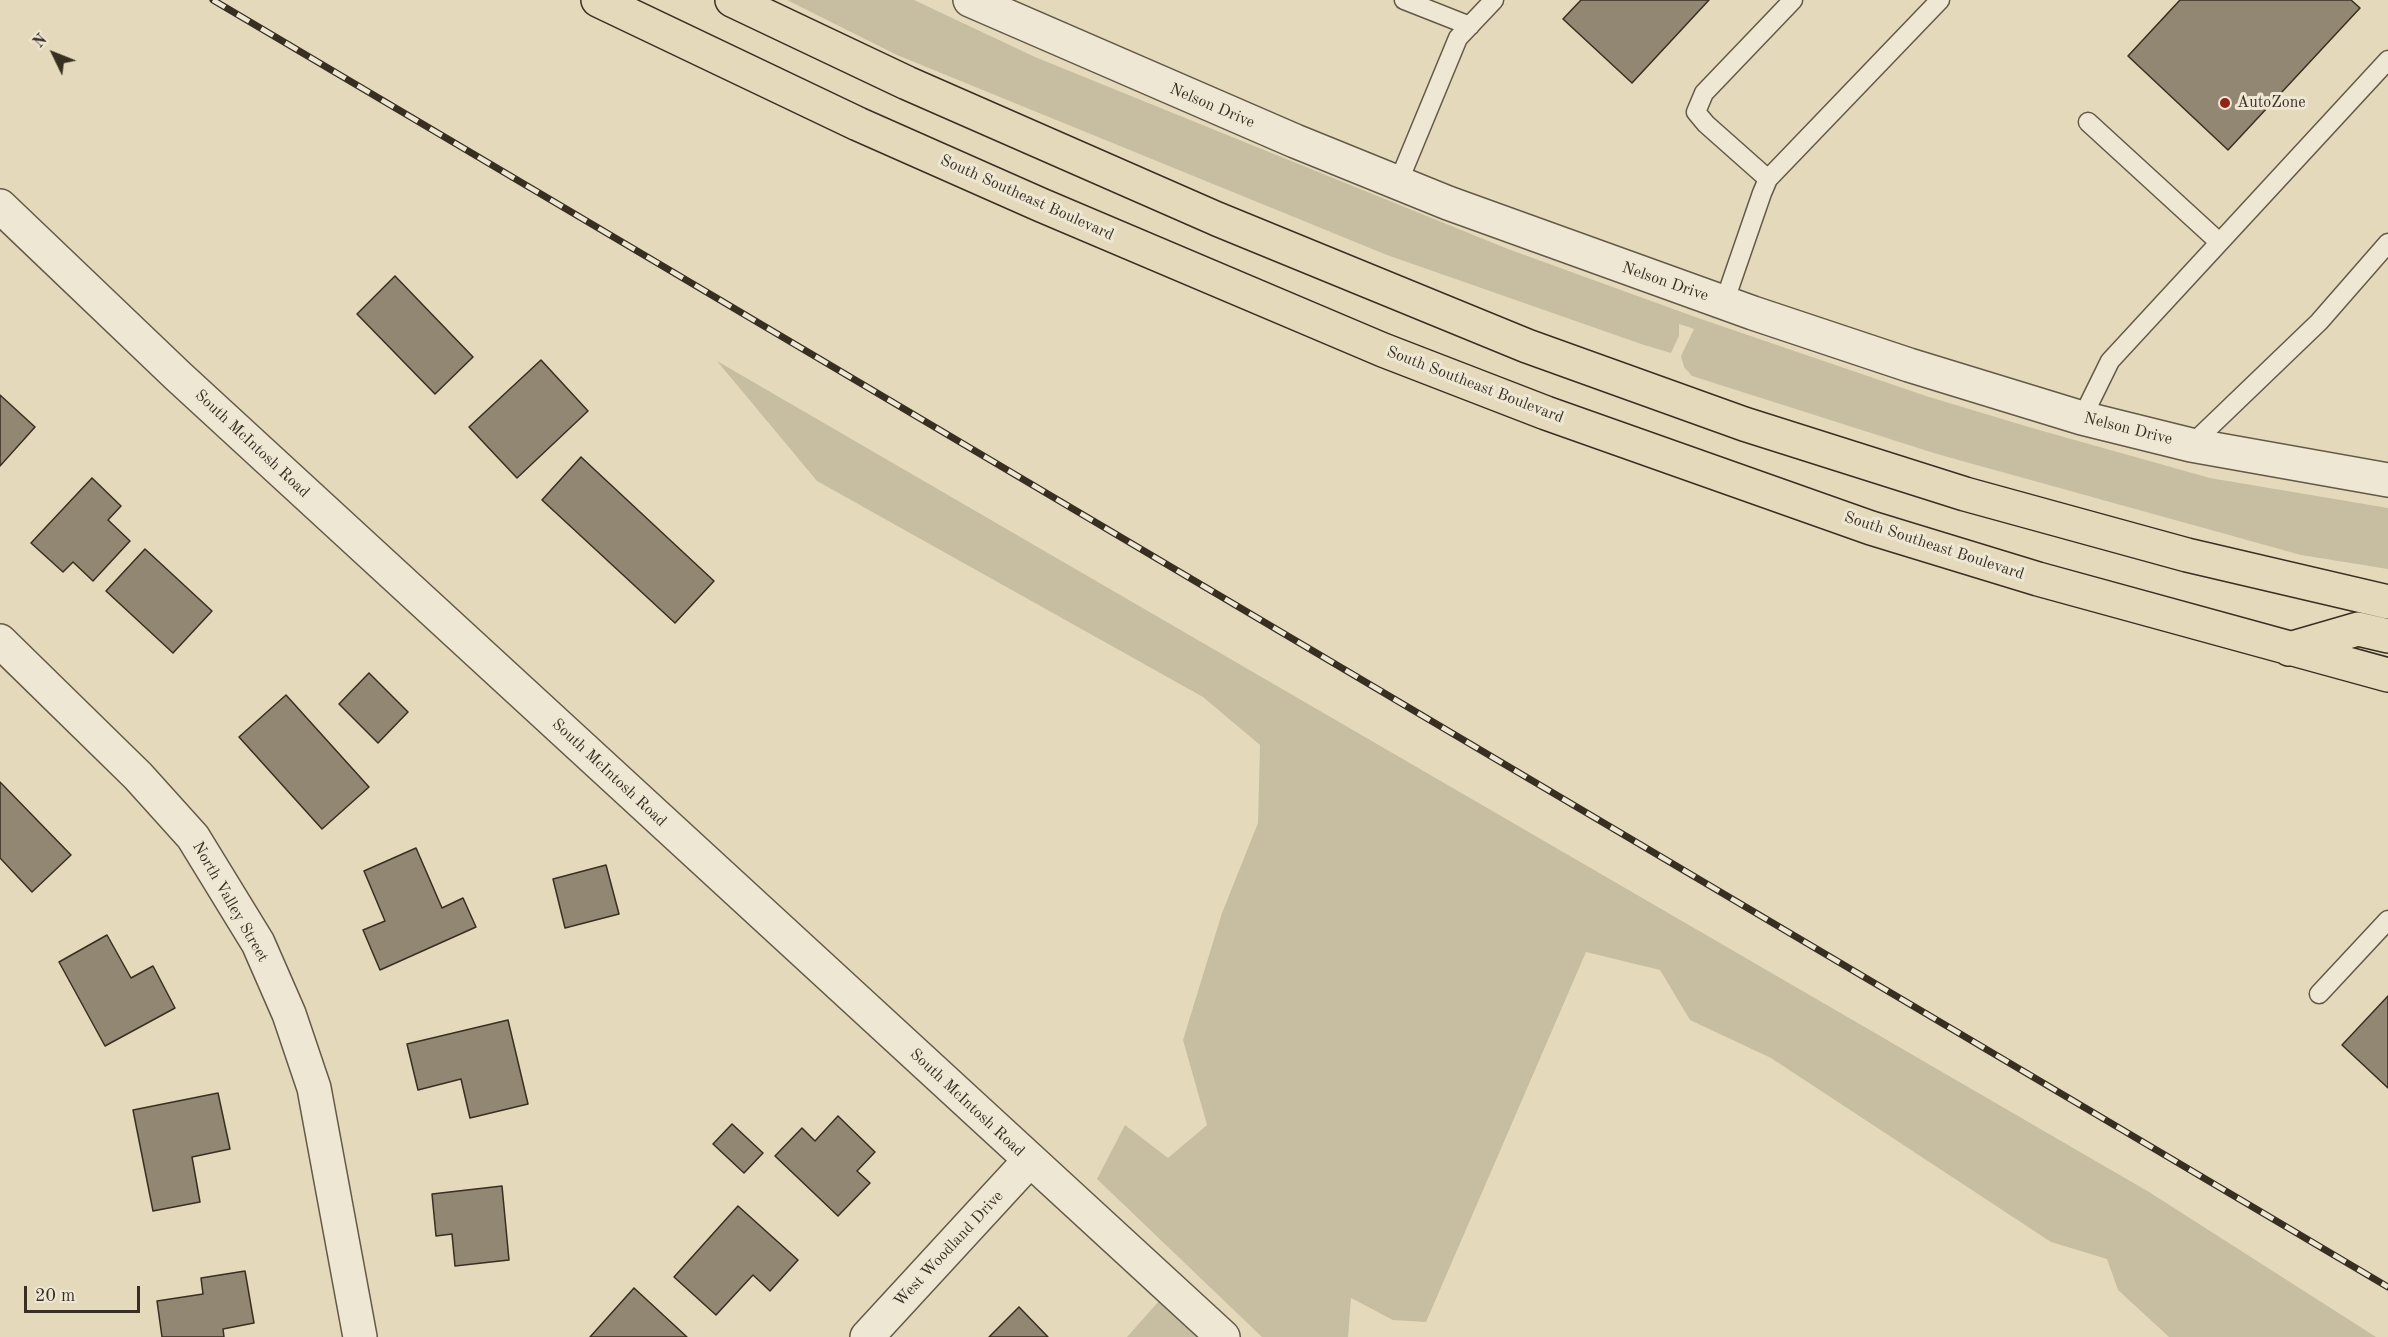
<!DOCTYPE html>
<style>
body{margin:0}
#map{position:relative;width:2388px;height:1337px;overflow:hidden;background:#e4dabb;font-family:"Old Standard TT",serif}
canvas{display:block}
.north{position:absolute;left:24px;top:24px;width:60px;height:60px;-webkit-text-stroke:4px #ede7d3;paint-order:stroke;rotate:313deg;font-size:16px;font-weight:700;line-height:24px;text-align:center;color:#392e22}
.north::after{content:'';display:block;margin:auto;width:21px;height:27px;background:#392e22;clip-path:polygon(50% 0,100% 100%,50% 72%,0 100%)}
.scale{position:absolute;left:24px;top:1286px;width:116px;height:27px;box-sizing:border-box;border:3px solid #392e22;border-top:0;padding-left:8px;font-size:18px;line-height:21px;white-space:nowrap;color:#392e22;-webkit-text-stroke:4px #ede7d3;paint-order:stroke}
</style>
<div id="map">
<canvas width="2388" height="1337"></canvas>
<div class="north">N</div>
<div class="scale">20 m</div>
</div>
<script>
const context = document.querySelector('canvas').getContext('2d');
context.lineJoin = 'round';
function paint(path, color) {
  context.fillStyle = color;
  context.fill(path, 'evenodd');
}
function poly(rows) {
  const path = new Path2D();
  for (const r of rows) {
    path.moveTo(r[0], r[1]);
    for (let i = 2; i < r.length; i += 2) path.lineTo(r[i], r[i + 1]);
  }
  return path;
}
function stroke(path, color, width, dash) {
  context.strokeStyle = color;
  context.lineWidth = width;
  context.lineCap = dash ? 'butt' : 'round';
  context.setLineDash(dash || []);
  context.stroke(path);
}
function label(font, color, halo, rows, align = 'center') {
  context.font = font + ' "Old Standard TT",serif';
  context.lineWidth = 6;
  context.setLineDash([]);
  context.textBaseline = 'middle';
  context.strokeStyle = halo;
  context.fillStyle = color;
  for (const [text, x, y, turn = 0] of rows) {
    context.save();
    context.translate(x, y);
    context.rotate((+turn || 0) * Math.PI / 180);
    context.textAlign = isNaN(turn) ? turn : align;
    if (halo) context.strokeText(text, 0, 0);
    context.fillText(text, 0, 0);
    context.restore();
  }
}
const green = poly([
 [787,0,914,0,1035,57,1508,249,1698,318,1926,396,2032,428,2210,478,2388,508,2388,569,2301,555,1937,454,1692,376,1684,367,1681,356,1694,329,1679,324,1679,336,1671,353,1644,345,1387,255,897,55],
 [717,361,2149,1192,2376,1337,2169,1337,2118,1290,2107,1259,2051,1242,1771,1058,1690,1020,1660,970,1586,952,1426,1322,1393,1320,1351,1298,1348,1337,1262,1337,1097,1179,1125,1125,1168,1158,1207,1125,1183,1040,1222,913,1258,823,1260,745,1203,697,817,481],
 [1159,1301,1197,1337,1127,1337]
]);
const building = poly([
 [1581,0,1709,0,1632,83,1563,19,1581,0],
 [2180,0,2351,0,2360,8,2228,150,2128,56,2180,0],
 [395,276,473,357,435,394,357,314,395,276],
 [541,360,588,411,517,478,469,427,541,360],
 [0,395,35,427,0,466,0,395],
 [581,457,714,581,675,623,542,500,581,457],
 [92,478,121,506,108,520,130,541,93,581,73,562,63,572,31,543,92,478],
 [145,549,212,611,173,653,106,591,145,549],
 [369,673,408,712,378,743,339,704,369,673],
 [286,695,369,787,322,829,239,737,286,695],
 [0,782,71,855,32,892,0,858,0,782],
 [416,848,442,908,463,898,476,927,380,970,363,930,385,921,364,871,416,848],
 [606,865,619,914,565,928,553,879,606,865],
 [107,935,131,978,153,966,175,1008,105,1046,59,962,107,935],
 [2388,996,2388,1088,2342,1045,2388,996],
 [508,1020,528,1104,470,1118,461,1079,418,1090,407,1044,508,1020],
 [218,1093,230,1149,192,1157,200,1202,153,1211,133,1110,218,1093],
 [838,1116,875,1152,857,1171,870,1183,838,1216,775,1156,802,1128,815,1141,838,1116],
 [732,1124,763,1153,744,1173,713,1144,732,1124],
 [502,1186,509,1260,455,1266,452,1234,436,1236,432,1194,502,1186],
 [738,1206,798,1260,770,1291,753,1275,716,1315,674,1277,738,1206],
 [245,1271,254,1323,223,1329,224,1337,162,1337,157,1301,203,1294,201,1278,245,1271],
 [634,1288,687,1337,590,1337,634,1288],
 [1019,1307,1048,1337,989,1337,1019,1307]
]);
const service = poly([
 [1404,0,1470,26],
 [2088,122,2219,242],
 [1768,179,1706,124,1696,112,1704,93,1793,0],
 [1398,183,1458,38,1494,0],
 [1724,303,1762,193,1768,179,1940,0],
 [2082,418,2110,361,2388,60],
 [2191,445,2319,322,2388,243],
 [2319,994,2388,920]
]);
const minor = poly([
 [970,0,1295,141,1448,203,1753,313,1909,365,2082,418,2191,445,2388,480],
 [0,206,178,376,1223,1337],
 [0,641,138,776,193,837,258,943,289,1014,314,1088,360,1337],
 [867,1337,1030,1160]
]);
const primary = poly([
 [598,0,858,124,1041,205,1383,350,1546,413,1871,528,2038,579,2388,675],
 [732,0,907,83,1217,219,1527,346,1744,424,1965,494,2187,555,2388,602],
 [2289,649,2358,629,2388,636]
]);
const rail = poly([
 [213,0,2388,1287]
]);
const markers = [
 [2225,103,6,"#8f2418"]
];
const poiNames = [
 ["AutoZone",2237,103]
];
const streetNames = [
 ["Nelson Drive",1212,106,23],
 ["South Southeast Boulevard",1027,198,24],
 ["Nelson Drive",1665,282,19],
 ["South Southeast Boulevard",1475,385,21],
 ["Nelson Drive",2128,429,14],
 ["South McIntosh Road",252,444,43],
 ["South Southeast Boulevard",1934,546,18],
 ["South McIntosh Road",609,773,43],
 ["North Valley Street",230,902,60],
 ["South McIntosh Road",967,1103,43],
 ["West Woodland Drive",949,1249,-47]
];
paint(green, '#c7bda1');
paint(building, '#928772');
stroke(building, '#392e22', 1.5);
stroke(service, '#645948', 21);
stroke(minor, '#645948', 36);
stroke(primary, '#392e22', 36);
stroke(service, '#ede7d3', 18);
stroke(minor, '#ede7d3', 33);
stroke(primary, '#e4dabb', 33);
stroke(rail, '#392e22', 7);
stroke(rail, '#ede7d3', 4.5, [14]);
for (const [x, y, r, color] of markers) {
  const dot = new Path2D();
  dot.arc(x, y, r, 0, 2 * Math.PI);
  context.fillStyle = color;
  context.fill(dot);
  stroke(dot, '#ede7d3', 2);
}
label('16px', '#392e22', '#ede7d3', poiNames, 'left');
label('16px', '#392e22', '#ede7d3', streetNames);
</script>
